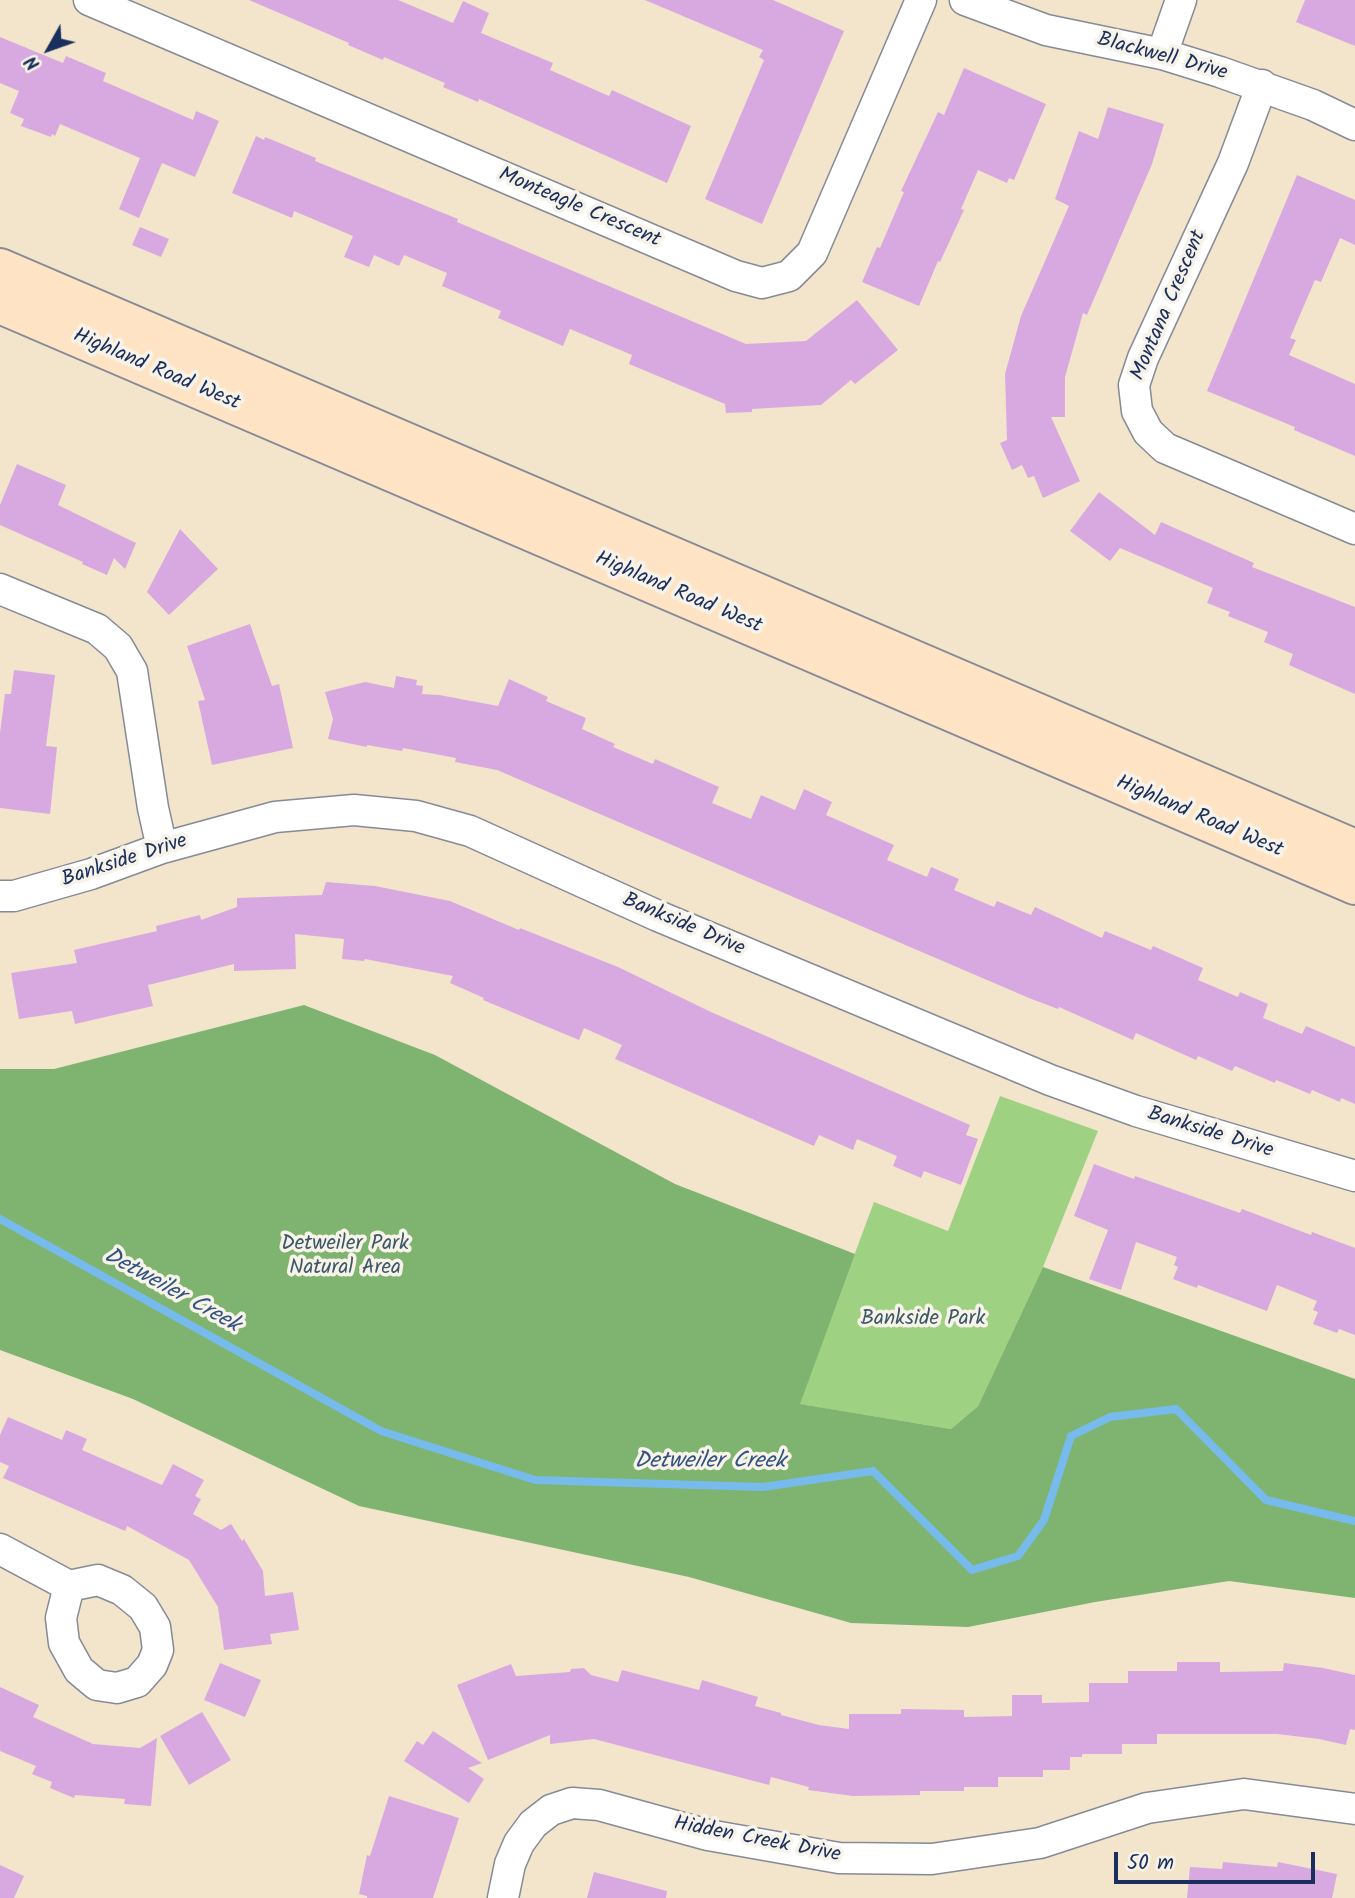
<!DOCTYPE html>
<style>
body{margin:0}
#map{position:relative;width:1355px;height:1898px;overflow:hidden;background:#f2e5cc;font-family:Kalam,sans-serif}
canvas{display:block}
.north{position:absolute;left:14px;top:14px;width:70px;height:70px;-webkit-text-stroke:5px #f7f3e8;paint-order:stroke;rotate:230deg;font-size:19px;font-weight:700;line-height:28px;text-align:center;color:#1b2f5e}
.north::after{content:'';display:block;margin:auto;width:24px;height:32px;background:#1b2f5e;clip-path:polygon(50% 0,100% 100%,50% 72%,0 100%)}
.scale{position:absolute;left:1114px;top:1852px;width:201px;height:32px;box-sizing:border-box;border:4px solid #1b2f5e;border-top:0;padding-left:9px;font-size:21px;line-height:24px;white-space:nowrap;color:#1b2f5e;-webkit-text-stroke:5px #f7f3e8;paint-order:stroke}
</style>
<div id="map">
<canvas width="1355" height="1898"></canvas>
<div class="north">N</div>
<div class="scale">50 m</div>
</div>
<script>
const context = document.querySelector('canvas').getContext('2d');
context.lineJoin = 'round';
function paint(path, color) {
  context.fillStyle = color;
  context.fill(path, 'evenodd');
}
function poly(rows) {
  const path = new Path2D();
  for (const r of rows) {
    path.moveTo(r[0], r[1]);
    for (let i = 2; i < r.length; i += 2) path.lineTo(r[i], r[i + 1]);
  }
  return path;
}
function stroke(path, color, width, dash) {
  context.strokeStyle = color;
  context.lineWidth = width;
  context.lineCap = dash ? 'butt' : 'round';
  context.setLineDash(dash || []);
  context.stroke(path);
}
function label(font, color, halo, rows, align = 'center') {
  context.font = font + ' Kalam,sans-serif';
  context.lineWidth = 7;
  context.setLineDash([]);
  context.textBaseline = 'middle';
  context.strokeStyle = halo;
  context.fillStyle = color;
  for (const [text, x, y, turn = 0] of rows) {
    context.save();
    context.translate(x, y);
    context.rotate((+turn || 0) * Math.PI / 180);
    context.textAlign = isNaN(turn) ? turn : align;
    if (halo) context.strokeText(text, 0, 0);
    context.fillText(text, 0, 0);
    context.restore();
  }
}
const green = poly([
 [1000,1096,1098,1131,1043,1267,978,1406,951,1429,799,1404,874,1202,948,1231]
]);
const forest = poly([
 [304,1005,435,1055,675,1184,855,1254,800,1404,951,1429,978,1406,1043,1267,1355,1379,1355,1598,1229,1581,1095,1602,968,1627,851,1623,689,1577,359,1506,133,1399,0,1350,0,1069,54,1069]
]);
const stream = poly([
 [0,1219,381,1431,535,1480,763,1487,873,1471,972,1570,1018,1556,1044,1520,1071,1436,1110,1417,1176,1409,1266,1500,1355,1521]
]);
const building = poly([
 [249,0,398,0,453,23,463,1,489,13,481,33,553,63,550,70,609,96,612,90,691,126,667,183,479,99,478,102,443,87,445,83,384,57,383,60,348,45,349,43],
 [645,0,773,0,844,31,762,224,705,199,764,60,759,57,763,50],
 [1305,0,1355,0,1355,46,1296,22],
 [0,37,63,63,66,56,106,73,103,81,193,120,196,111,219,121,195,177,162,163,139,218,119,209,140,158,60,124,55,136,52,134,51,137,21,126,24,119,10,113,19,91,0,83],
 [964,68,1046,104,1014,180,1009,178,1007,183,978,170,961,209,964,210,940,262,938,261,919,306,862,282,877,247,880,248,904,192,901,191,938,112,944,115],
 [1108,107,1164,124,1152,164,1087,315,1083,313,1065,377,1065,417,1051,417,1080,481,1043,498,1034,476,1028,478,1022,465,1012,470,1000,443,1007,440,1005,374,1021,316,1069,206,1055,199,1079,131,1098,139],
 [256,136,264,140,265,137,316,158,315,161,458,219,457,222,746,344,806,341,857,300,898,350,855,384,851,380,821,405,752,409,752,412,726,413,725,404,629,364,632,355,570,329,563,346,498,318,501,311,442,286,447,273,404,255,399,266,374,255,369,267,344,257,353,236,294,211,292,218,232,193],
 [1297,175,1355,200,1355,245,1340,238,1321,282,1315,280,1290,338,1296,340,1289,355,1355,384,1355,456,1294,430,1295,427,1207,391],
 [140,227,169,239,161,257,132,245],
 [17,464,66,485,58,505,136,543,125,569,114,558,107,575,82,564,83,562,0,525,0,505],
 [1099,492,1155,535,1161,522,1254,563,1252,567,1355,607,1355,694,1289,665,1293,654,1264,642,1268,632,1228,616,1230,612,1207,603,1213,588,1120,548,1110,561,1070,531],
 [180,529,218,569,169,615,147,592],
 [250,624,272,686,279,684,293,748,212,765,198,701,205,700,187,646],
 [14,670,55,675,46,746,57,747,50,814,0,808,0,733,5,694,11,694],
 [396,676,417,680,416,685,423,686,422,694,439,695,498,706,509,679,548,697,546,701,586,718,582,729,615,744,613,747,653,764,655,759,719,787,712,803,751,819,761,795,795,810,804,789,832,802,826,815,894,845,887,860,927,877,931,867,959,879,954,890,994,907,997,901,1031,915,1035,907,1102,938,1105,931,1151,950,1153,946,1203,968,1198,980,1238,997,1240,992,1268,1004,1263,1018,1302,1034,1306,1026,1355,1047,1355,1104,1341,1098,1340,1102,1312,1090,1310,1094,1276,1080,1275,1083,1235,1066,1232,1071,1198,1056,1196,1060,1136,1033,1133,1040,1059,1007,1058,1009,1029,998,497,770,455,762,456,758,403,748,402,751,367,745,367,747,328,739,333,719,325,692,365,682,394,688],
 [326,882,375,886,450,901,519,930,520,928,618,967,711,1012,970,1125,966,1135,978,1139,961,1185,924,1171,921,1178,893,1166,897,1156,857,1139,853,1150,819,1135,814,1146,615,1059,622,1045,584,1028,579,1040,483,1000,484,998,450,983,453,976,365,959,364,961,342,959,344,939,295,934,296,969,234,971,234,964,148,985,153,1006,75,1024,72,1011,19,1019,11,973,77,963,74,950,157,931,156,926,200,915,201,920,237,907,237,898,322,895],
 [1094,1164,1134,1179,1135,1176,1240,1213,1242,1209,1311,1235,1312,1232,1355,1248,1355,1335,1339,1329,1337,1333,1313,1324,1318,1312,1313,1310,1317,1301,1277,1285,1267,1311,1198,1285,1197,1288,1173,1279,1178,1267,1174,1265,1177,1257,1136,1242,1121,1290,1089,1279,1108,1230,1074,1216],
 [8,1417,62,1440,66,1430,87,1439,82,1450,162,1485,173,1464,204,1480,195,1496,201,1499,193,1514,221,1530,231,1524,242,1541,244,1539,263,1571,265,1596,293,1592,299,1630,270,1634,272,1644,224,1650,218,1607,189,1560,127,1526,125,1531,3,1478,9,1466,0,1462,0,1435],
 [1177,1662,1220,1662,1220,1672,1283,1671,1284,1663,1323,1668,1355,1675,1355,1730,1350,1729,1346,1745,1319,1739,1277,1734,1157,1734,1157,1744,1122,1744,1122,1754,1082,1754,1082,1757,1070,1757,1070,1770,1043,1770,1043,1777,998,1777,998,1787,964,1787,964,1791,920,1791,920,1795,853,1796,808,1790,809,1787,771,1777,769,1785,594,1739,550,1744,550,1735,488,1760,457,1685,511,1664,516,1676,570,1672,571,1669,584,1668,591,1675,618,1682,622,1670,699,1690,702,1680,758,1697,755,1706,781,1713,781,1715,819,1725,849,1729,849,1714,901,1714,901,1709,964,1710,964,1717,1012,1716,1012,1695,1042,1695,1042,1703,1089,1702,1089,1683,1128,1683,1128,1671,1177,1671],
 [220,1663,261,1680,245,1717,204,1700],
 [0,1687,39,1705,33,1717,93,1744,140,1748,157,1738,151,1806,124,1804,125,1799,75,1795,74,1798,50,1788,52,1782,32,1774,36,1766,0,1751],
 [202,1712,231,1760,189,1785,160,1736],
 [433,1731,482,1763,468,1768,484,1779,469,1803,404,1761,417,1741,423,1745],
 [389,1796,459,1818,433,1898,367,1898,367,1896,359,1894,367,1855,370,1856],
 [1223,1862,1277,1867,1278,1862,1337,1874,1332,1898,1187,1898,1190,1867,1222,1869],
 [0,1865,24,1876,14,1898,0,1898],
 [594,1872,667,1891,666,1898,587,1898]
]);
const street = poly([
 [89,0,736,276,762,283,789,276,812,253,921,0],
 [965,0,1046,30,1162,54,1220,72,1313,105,1355,125],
 [1162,54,1181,0],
 [1262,85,1233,163,1143,358,1134,385,1137,411,1148,432,1165,448,1355,529],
 [0,589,97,629,118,647,132,671,153,808,162,848],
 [0,896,14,896,91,874,162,848,275,817,354,810,416,816,470,831,658,916,1050,1080,1136,1111,1355,1176],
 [0,1549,69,1586,98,1580,122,1590,143,1607,155,1627,158,1650,152,1665,137,1682,117,1688,97,1685,79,1670,64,1643,61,1618,69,1586],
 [503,1898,510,1864,519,1843,533,1824,551,1810,572,1803,599,1805,708,1835,839,1858,932,1859,1040,1843,1147,1808,1244,1794,1355,1809]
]);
const secondary = poly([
 [0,268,1355,849],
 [0,304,1355,885]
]);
const streetNames = [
 ["Blackwell Drive",1162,58,15],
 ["Monteagle Crescent",579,209,23],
 ["Montana Crescent",1170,306,-67],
 ["Highland Road West",156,371,23],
 ["Highland Road West",678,594,23],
 ["Highland Road West",1199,818,23],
 ["Bankside Drive",125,862,-18],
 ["Bankside Drive",683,926,23],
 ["Bankside Drive",1210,1134,17],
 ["Hidden Creek Drive",757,1841,11]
];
const parkNames = [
 ["Detweiler Park",345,1245],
 ["Natural Area",345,1269],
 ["Bankside Park",923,1320]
];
const waterNames = [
 ["Detweiler Creek",171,1292,29],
 ["Detweiler Creek",710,1463]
];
paint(green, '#9ed282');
paint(forest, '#7eb470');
stroke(stream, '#77bbed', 8);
paint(building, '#d8a9e0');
stroke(street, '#868a95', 33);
stroke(secondary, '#868a95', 42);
stroke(street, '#fff', 30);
stroke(secondary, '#fee4c5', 38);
label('21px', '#1b2f5e', '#f7f3e8', streetNames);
label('21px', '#3c5867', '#f7f3e8', parkNames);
label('italic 23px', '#325282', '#f7f3e8', waterNames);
</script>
